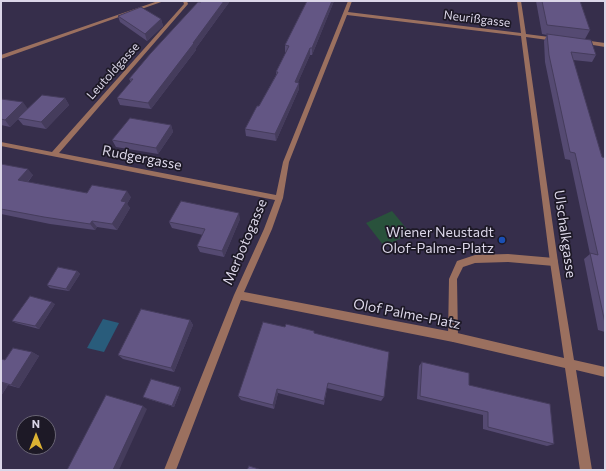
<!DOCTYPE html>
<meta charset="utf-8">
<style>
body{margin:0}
#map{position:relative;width:606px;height:471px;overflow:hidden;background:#362e4b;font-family:Commissioner,sans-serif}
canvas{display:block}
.frame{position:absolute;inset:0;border:2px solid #dbd6e8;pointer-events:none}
.north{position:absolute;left:16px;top:415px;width:40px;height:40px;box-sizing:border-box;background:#1d1926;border:1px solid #696574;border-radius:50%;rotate:0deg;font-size:11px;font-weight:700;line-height:16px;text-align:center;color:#dbd6e8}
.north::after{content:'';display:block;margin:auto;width:14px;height:18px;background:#dcb233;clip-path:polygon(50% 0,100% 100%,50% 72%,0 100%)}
</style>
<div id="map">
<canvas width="606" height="471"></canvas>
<div class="frame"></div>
<div class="north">N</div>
</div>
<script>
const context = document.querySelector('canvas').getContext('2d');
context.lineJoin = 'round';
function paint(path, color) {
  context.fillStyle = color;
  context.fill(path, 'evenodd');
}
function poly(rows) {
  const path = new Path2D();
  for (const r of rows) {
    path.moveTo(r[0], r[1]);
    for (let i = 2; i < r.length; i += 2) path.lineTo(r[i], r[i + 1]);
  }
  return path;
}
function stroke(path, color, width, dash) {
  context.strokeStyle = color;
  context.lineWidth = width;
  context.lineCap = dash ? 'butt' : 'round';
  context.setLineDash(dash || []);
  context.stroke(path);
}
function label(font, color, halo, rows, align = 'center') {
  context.font = font + ' Commissioner,sans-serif';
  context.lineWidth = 3.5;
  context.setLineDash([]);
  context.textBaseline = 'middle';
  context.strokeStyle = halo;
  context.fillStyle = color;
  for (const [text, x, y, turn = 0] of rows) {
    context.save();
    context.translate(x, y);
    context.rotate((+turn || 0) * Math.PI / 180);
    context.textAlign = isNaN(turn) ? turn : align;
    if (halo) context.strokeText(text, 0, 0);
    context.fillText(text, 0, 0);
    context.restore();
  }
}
const green = poly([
 [392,211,411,234,384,246,366,223]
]);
const water = poly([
 [103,319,119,323,104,352,87,348]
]);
const lane = poly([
 [508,254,554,258,557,259,558,262,557,265,554,266,508,262,475,263,463,267,457,279,458,337,456,340,453,342,450,340,448,337,449,279,457,261,475,255,508,254]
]);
const street = poly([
 [158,1,164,1,1,59,1,55,158,1],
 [183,1,187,1,188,4,59,153,276,195,283,162,348,1,352,1,348,12,521,33,517,1,521,1,526,34,557,38,557,40,555,41,526,37,558,262,574,360,605,367,605,377,576,370,592,470,580,470,565,368,453,342,241,300,176,470,164,470,234,295,264,229,275,200,1,146,1,142,52,152,184,4,183,1],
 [347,15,521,36,550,262,564,358,453,332,244,292,272,229,283,198,289,162,347,15],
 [583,40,605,43,605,47,581,43,581,41,583,40]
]);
const wall = poly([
 [202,1,230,1,196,48,196,50,151,109,120,105,117,98,131,82,129,79],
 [307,1,334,1,312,55,310,55,298,82,299,89,276,141,246,136,245,129,259,106,276,75,276,72,286,52,285,52,285,45],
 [536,1,580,1,590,30,585,39,596,55,592,62,573,60,602,157,605,158,605,332,598,330,584,259,590,254,570,160,565,159,545,62,544,41,547,35,542,34],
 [118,16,161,19,163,26,147,41,120,22],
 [65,98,69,105,46,129,23,125,18,119,10,127,1,125,1,99,27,109],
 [171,125,173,132,158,154,116,147,112,140],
 [1,164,33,175,28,182,87,193,131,197,127,204,130,208,117,230,97,227,95,230,50,224,1,214],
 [240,219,224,257,200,252,197,246,203,235,172,228,169,222],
 [77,271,80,274,69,291,50,288,47,285],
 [55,304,39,329,16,323,12,321],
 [190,320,193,325,174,372,123,359,118,355],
 [314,333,384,397,381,401,327,388,324,405,278,393,274,409,241,400,238,396],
 [32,352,39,356,19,388,8,385,1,396,5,360],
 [422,362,469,385,554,444,547,446,483,429,483,415,417,399,419,366],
 [180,387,181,389,174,407,145,398,143,397]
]);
const shadedWall = poly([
 [224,1,230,1,196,48,196,50,151,109,148,103],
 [332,1,334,1,312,55,312,48],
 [161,19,163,26,147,41,145,34],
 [310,48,310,55,295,89,295,82],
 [299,83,299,89,276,141,275,134],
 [65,98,69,105,46,129,41,122],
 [23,102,28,109,18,118,18,119,10,127,5,120],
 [171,125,173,132,158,154,156,148],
 [28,169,33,175,24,186,18,180],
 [127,191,131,197,127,204,130,208,117,230,112,224,121,201],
 [239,213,240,219,224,257,222,251],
 [92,221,97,227,95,230,90,224],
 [77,271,80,274,69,291,66,289],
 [52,302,55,304,39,329,35,326],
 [190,320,193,325,174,372,171,368],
 [32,352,39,356,19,388,11,385],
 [1,382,8,385,1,396],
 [180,387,181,389,174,407,172,406],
 [277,389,278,393,274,409,273,405],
 [143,406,147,409,119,470,113,470]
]);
const building = poly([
 [202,1,224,1,193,43,194,43,148,103,117,98,133,79,129,79,150,54,198,2,201,2,202,1],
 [307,1,332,1,312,48,310,48,295,82,299,83,275,134,245,129,257,106,259,106,278,72,276,72,289,46,285,45,307,1],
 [542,1,580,1,590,30,547,25,542,1],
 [141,7,161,19,145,34,118,16,141,7],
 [547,34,591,40,596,55,571,52,602,157,605,158,605,323,590,253,598,255,575,153,570,152,549,55,547,34],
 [42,95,65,98,41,122,18,118,42,95],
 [1,99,23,102,5,120,1,119,1,99],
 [130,118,171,125,156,148,112,140,130,118],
 [1,164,28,169,18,180,87,193,92,185,127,191,121,201,126,202,112,224,92,221,90,224,44,217,1,209,1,164],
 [181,201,239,213,222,251,197,246,205,229,169,222,181,201],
 [58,267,77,271,66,289,47,285,58,267],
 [30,296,52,302,35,326,12,321,30,296],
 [141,309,190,320,171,368,118,355,141,309],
 [263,322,285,327,286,324,314,331,314,333,389,352,384,397,328,383,324,401,277,389,273,405,238,396,263,322],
 [13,348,32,352,11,385,1,382,1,359,5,360,13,348],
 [422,362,469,373,469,385,550,404,554,444,488,427,488,412,420,396,422,362],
 [151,379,180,387,172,406,143,397,151,379],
 [106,395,143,406,113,470,67,470,106,395],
 [249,466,262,470,247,470,249,466]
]);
const markers = [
 [502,240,4,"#1a4fb4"]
];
const farStreetnames = [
 ["Neurißgasse",477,19,7],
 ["Leutoldgasse",113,71,-48]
];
const streetNames = [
 ["Rudgergasse",142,158,11],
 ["Ulschalkgasse",565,234,82],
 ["Merbotogasse",245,242,-67],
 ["Olof Palme-Platz",407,314,11]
];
const poiNames = [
 ["Wiener Neustadt",494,232],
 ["Olof-Palme-Platz",494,248]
];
paint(green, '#29523c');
paint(water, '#295c7b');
paint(lane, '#9b705f');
paint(street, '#9b705f');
paint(wall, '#554a72');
paint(shadedWall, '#453c5c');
paint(building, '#635684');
stroke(building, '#453c5c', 1);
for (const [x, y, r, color] of markers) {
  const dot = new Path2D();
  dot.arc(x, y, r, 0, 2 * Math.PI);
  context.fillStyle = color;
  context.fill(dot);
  stroke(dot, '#1d1926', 1.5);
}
label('12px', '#dbd6e8', '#1d1926', farStreetnames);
label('14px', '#dbd6e8', '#1d1926', streetNames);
label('14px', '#dbd6e8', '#1d1926', poiNames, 'right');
</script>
